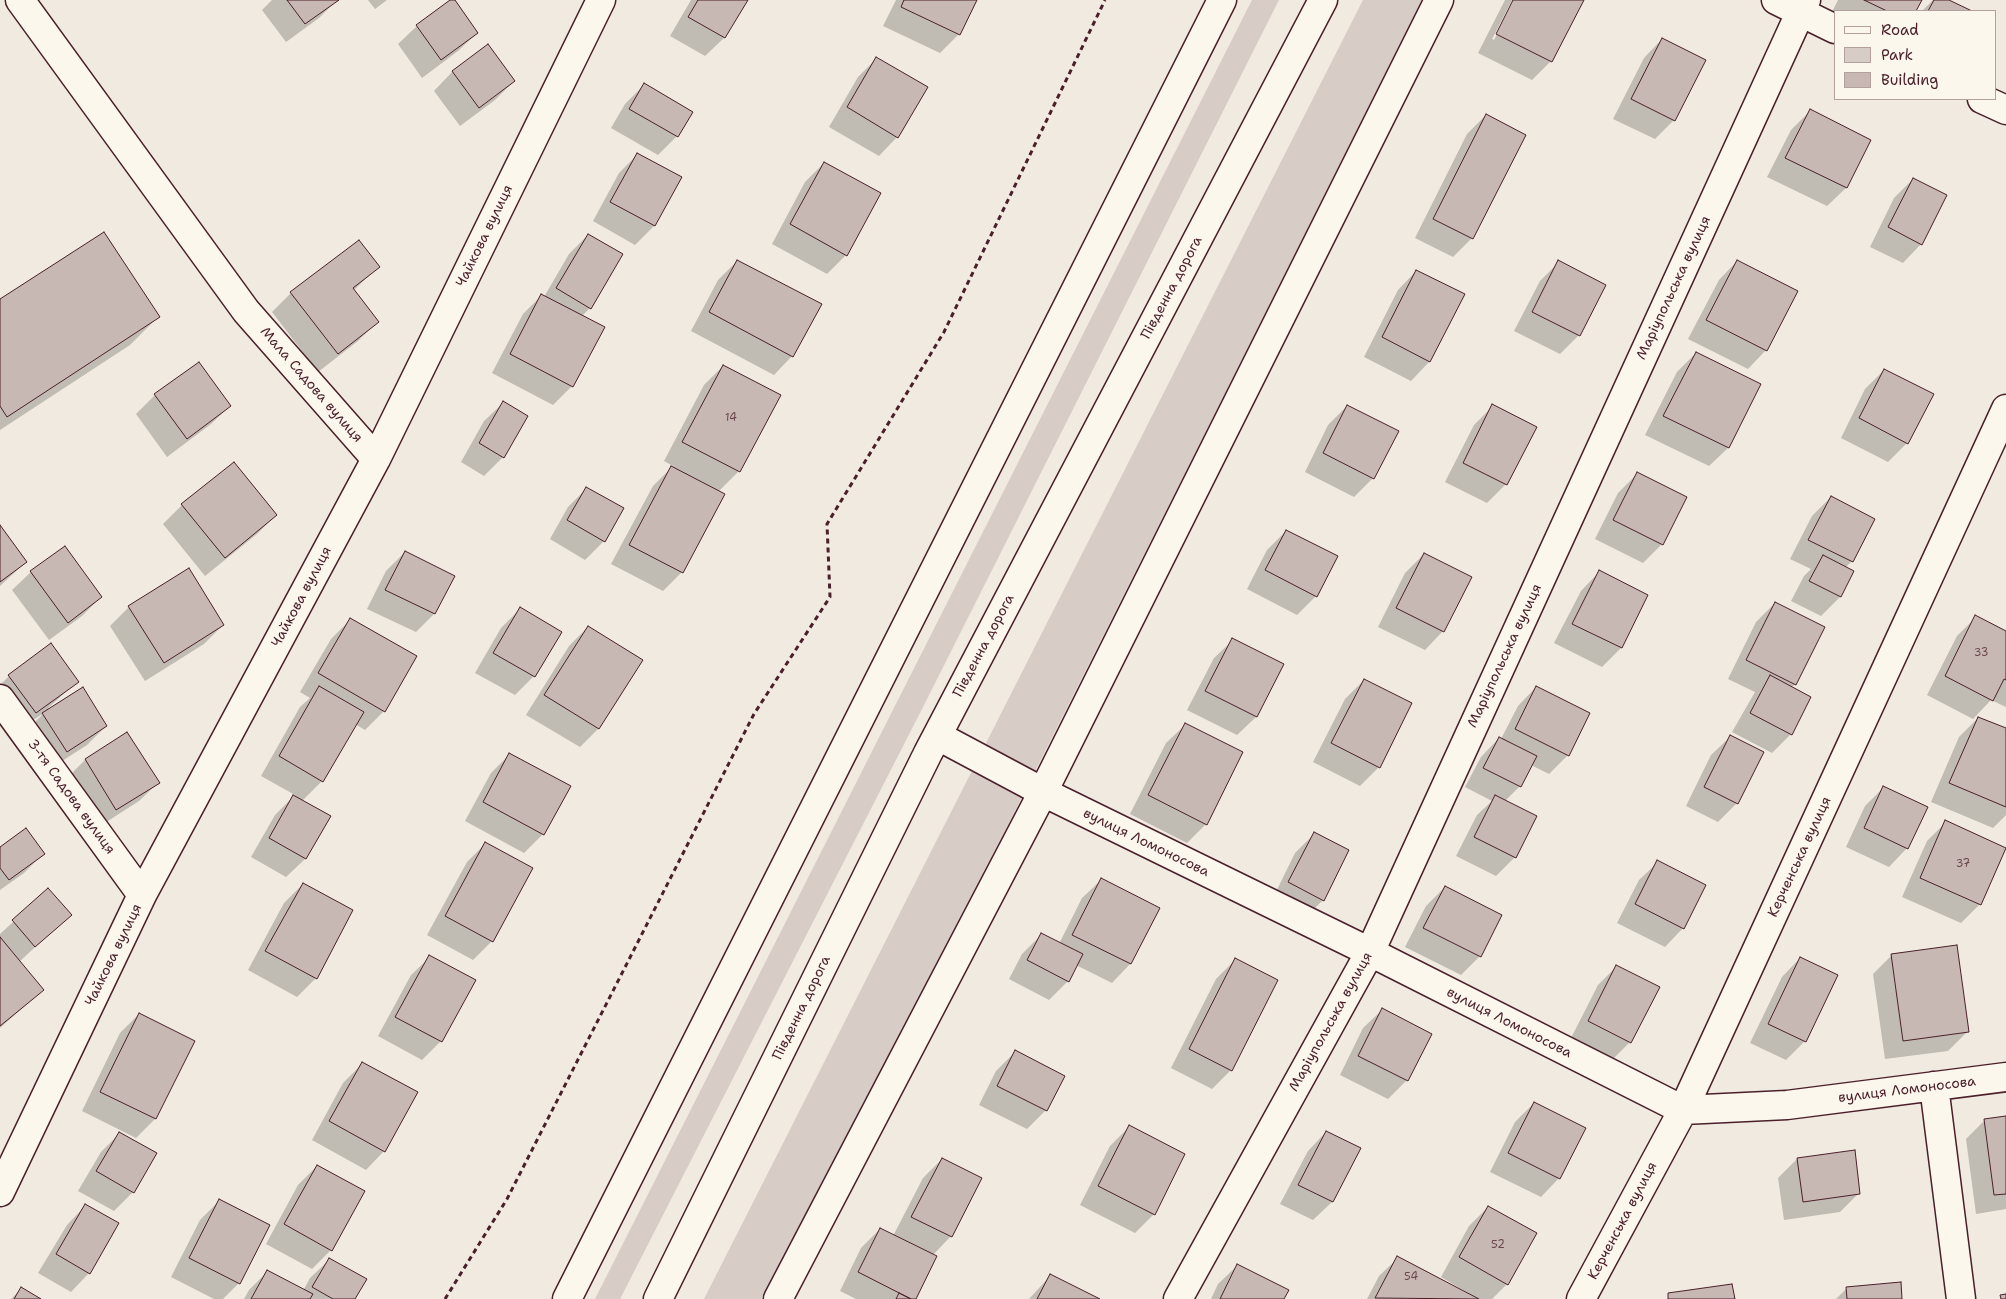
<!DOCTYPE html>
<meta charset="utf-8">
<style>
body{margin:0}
#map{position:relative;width:2006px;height:1299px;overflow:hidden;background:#f0eae0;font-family:"Shantell Sans",sans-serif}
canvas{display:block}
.legend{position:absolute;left:1834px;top:10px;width:162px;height:90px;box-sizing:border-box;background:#fbf7ec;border:1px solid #b4a19f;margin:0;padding:6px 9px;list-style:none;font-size:15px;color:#4a1f2b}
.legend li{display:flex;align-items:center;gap:10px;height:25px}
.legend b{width:25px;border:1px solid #b4a19f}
</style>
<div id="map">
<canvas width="2006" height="1299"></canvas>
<ul class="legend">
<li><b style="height:6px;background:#fbf7ec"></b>Road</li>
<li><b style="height:14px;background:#d8ccc6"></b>Park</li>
<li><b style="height:14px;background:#c8b8b3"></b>Building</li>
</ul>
</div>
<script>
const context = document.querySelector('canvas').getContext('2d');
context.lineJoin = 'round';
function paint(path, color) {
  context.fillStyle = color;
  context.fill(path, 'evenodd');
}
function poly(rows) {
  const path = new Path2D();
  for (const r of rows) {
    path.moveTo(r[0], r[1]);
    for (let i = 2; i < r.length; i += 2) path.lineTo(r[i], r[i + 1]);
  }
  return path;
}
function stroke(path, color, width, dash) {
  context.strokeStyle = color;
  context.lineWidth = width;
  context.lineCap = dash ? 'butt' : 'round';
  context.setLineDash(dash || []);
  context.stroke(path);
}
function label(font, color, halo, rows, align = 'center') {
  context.font = font + ' "Shantell Sans",sans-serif';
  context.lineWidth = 4;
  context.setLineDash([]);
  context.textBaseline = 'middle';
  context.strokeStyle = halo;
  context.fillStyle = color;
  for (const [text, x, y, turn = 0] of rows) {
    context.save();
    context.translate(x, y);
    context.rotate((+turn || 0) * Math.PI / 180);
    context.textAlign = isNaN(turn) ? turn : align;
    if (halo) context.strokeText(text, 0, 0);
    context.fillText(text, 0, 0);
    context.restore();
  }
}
const green = poly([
 [1252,0,1279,0,920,713,620,1299,595,1299],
 [1363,0,1423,0,1012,817,761,1299,704,1299]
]);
const shadow = poly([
 [272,0,337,0,319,18,286,42,262,10],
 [368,0,387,0,375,9],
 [452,0,477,33,458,51,422,78,398,44,417,26],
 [691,0,747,0,724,38,705,56,670,36],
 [896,0,976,0,959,34,940,53,883,26],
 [1505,0,1512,0,1492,39,1494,40,1514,0,1582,0,1551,61,1532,80,1478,53],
 [1838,0,1921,0,1915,11,1835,11,1835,13,1832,12],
 [1933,0,1946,0,1969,11,1922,11],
 [1662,39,1674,120,1655,139,1613,119,1644,58],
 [488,46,514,81,495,100,460,126,434,91,452,72],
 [876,59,897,137,879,156,829,127,858,77],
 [644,85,677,136,658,155,611,128,625,104],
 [1810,111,1870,141,1846,188,1827,206,1767,177,1791,130],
 [1486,115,1472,238,1453,257,1415,238,1467,134],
 [638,154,680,177,654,226,635,245,593,221,619,173],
 [824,163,879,193,846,255,827,274,772,244,805,182],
 [1913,179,1921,244,1903,263,1870,247,1894,198],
 [588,235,590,308,582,316,572,386,553,405,492,373,523,314,542,295,544,297,569,254],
 [737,261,792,356,774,375,691,331,718,280],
 [1737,261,1766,350,1748,369,1688,339,1719,280],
 [1559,262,1579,335,1560,354,1514,331,1540,281],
 [378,267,353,291,377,322,358,341,318,372,272,312,291,293],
 [1416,271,1429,362,1411,381,1364,357,1398,290],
 [0,300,158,317,130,345,0,430],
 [1696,353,1760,385,1728,448,1709,466,1645,435,1677,372],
 [199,363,230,406,211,424,167,457,136,414,155,395],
 [723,366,779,396,739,471,718,492,682,572,663,591,611,564,653,486,673,466,664,461,704,385],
 [1884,370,1907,443,1888,462,1841,438,1865,389],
 [503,403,503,457,484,476,461,462,484,421],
 [1347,406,1373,478,1354,497,1305,472,1328,425],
 [1493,406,1506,484,1487,503,1445,482,1474,425],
 [1637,474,1685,498,1662,544,1643,563,1595,539,1618,493],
 [587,488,604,541,585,560,550,539,568,507],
 [1831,497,1852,561,1845,568,1853,572,1840,597,1821,616,1791,601,1804,576,1811,569,1790,559,1812,516],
 [182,505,276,515,257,534,205,576,163,524],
 [0,527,26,562,0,586],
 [1286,531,1316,596,1297,615,1247,589,1267,550],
 [405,552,434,614,416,632,367,609,386,571],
 [1424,554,1443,631,1425,650,1378,627,1405,573],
 [31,572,101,597,82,616,49,640,12,590],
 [1599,572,1647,596,1621,648,1602,667,1554,643,1581,591],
 [1775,603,1795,684,1791,688,1791,734,1772,753,1732,732,1755,692,1728,679,1756,622],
 [129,607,223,625,204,644,145,681,110,626],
 [520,609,534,676,515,695,475,673,501,628],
 [1976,617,2006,632,2006,707,1991,700,1973,719,1927,695,1957,636],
 [350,620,384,711,365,730,355,724,322,781,302,801,329,817,305,859,286,877,251,857,275,815,295,795,261,776,300,707,310,698,300,692,331,639],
 [588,627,598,729,580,747,526,715,569,646],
 [1233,640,1283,665,1256,717,1237,735,1187,710,1214,658],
 [9,676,78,681,48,708,106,726,87,745,48,770,24,733,44,713,16,731,0,709,0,685],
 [1364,680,1379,767,1360,786,1313,762,1345,699],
 [1536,687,1589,714,1568,755,1549,774,1531,765,1520,786,1505,801,1515,857,1496,876,1456,856,1477,815,1492,801,1465,787,1481,757,1499,738,1501,739,1518,706],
 [1978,718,2006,729,2006,815,1993,828,1931,802,1959,737],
 [1185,725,1206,824,1187,843,1130,814,1166,743],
 [127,734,158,783,139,801,97,828,66,779,85,760],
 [1730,737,1737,803,1718,822,1686,806,1711,755],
 [510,754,543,834,524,853,465,821,491,773],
 [1884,787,1907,848,1889,867,1846,847,1865,806],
 [1946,822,1980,904,1961,923,1902,897,1927,841],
 [1314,834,1323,900,1304,919,1271,902,1295,853],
 [486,843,492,941,473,960,427,935,467,862],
 [0,849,43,854,24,873,0,890],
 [1658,862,1683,928,1665,947,1617,923,1639,880],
 [1101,880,1158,908,1130,964,1112,983,1076,965,1068,981,1049,1000,1009,979,1022,954,1041,935,1059,944,1082,898],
 [303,884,316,978,297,997,248,970,284,903],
 [1445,887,1480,956,1461,975,1405,947,1426,906],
 [48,890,70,915,19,962,43,990,0,1028,0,934],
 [1892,955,1967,1032,1948,1051,1885,1059,1873,974],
 [430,957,441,1041,422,1060,378,1036,411,975],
 [1800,958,1805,1041,1786,1060,1750,1043,1782,977],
 [1235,960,1231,1070,1212,1089,1171,1068,1216,979],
 [1617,966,1630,1042,1611,1061,1570,1040,1598,985],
 [1382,1010,1407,1080,1388,1099,1340,1075,1363,1028],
 [139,1014,193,1041,155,1119,136,1138,82,1111,120,1033],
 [1015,1052,1046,1110,1027,1129,979,1105,996,1071],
 [362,1064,384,1151,366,1170,312,1140,343,1083],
 [1534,1103,1559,1178,1541,1197,1490,1172,1515,1122],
 [2006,1117,2006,1209,1976,1214,1966,1139,1985,1120],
 [1129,1127,1154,1214,1135,1233,1080,1205,1110,1146],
 [1326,1132,1359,1149,1332,1202,1313,1220,1280,1204,1308,1151],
 [120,1133,133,1192,114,1211,78,1191,101,1152],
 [942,1159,951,1236,933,1255,914,1299,856,1299,840,1291,861,1248,880,1229,893,1236,923,1178],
 [1797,1159,1859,1193,1840,1212,1784,1220,1778,1178],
 [317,1166,331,1250,312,1269,266,1244,298,1185],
 [219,1201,239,1283,223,1299,214,1299,171,1277,200,1220],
 [85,1206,89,1273,71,1292,38,1273,67,1225],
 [1488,1207,1507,1284,1492,1299,1478,1299,1441,1277,1469,1226],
 [1398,1258,1476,1299,1367,1299,1379,1276],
 [329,1260,354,1299,244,1299,249,1290,268,1271,303,1291,310,1278],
 [1237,1266,1283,1299,1211,1299,1218,1284],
 [1050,1276,1097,1299,1029,1299],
 [1847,1288,1901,1299,1836,1299],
 [21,1289,38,1299,11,1299]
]);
const building = poly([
 [287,0,339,0,305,24,287,0],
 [450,0,455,0,478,33,441,60,416,25,450,0],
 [698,0,748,0,725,38,688,17,698,0],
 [904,0,977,0,960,35,901,7,904,0],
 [1513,0,1584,0,1552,62,1496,34,1513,0],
 [1864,0,1922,0,1916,11,1887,11,1864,0],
 [1934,0,1949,0,1972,11,1928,11,1934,0],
 [1662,38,1706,60,1675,121,1631,99,1662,38],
 [488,44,515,81,479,108,452,71,488,44],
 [876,57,928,87,898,138,847,107,876,57],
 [644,83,693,112,678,137,629,109,644,83],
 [1810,109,1871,140,1847,188,1785,158,1810,109],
 [1486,114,1526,135,1473,239,1433,219,1486,114],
 [637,153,682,177,655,226,610,202,637,153],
 [824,162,881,193,847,256,790,224,824,162],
 [1913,178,1947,195,1922,245,1888,227,1913,178],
 [104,232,160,317,7,417,0,406,0,299,104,232],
 [588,234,623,254,591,309,556,288,588,234],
 [359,240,380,267,353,288,379,322,338,354,290,292,359,240],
 [737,260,822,304,793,357,709,312,737,260],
 [1558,260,1606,285,1580,336,1532,312,1558,260],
 [1737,260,1798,291,1767,351,1706,320,1737,260],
 [1416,270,1465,294,1430,362,1382,337,1416,270],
 [541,294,605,327,573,387,510,354,541,294],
 [1696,352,1761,384,1729,448,1663,416,1696,352],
 [199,362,231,406,187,439,154,394,199,362],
 [723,365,781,395,740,472,682,442,723,365],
 [1884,369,1934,394,1908,444,1859,418,1884,369],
 [503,401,528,416,504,458,479,443,503,401],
 [1492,404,1537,427,1507,485,1463,463,1492,404],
 [1347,405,1399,431,1374,479,1323,453,1347,405],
 [234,462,277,515,225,558,181,504,234,462],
 [671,466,725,494,683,573,629,545,671,466],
 [1637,472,1687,497,1663,545,1613,520,1637,472],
 [586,487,624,508,605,542,567,520,586,487],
 [1831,496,1875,519,1853,562,1808,540,1831,496],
 [0,525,27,562,0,582,0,525],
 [1286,530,1338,556,1317,597,1265,570,1286,530],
 [65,546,102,597,68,623,30,571,65,546],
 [405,551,455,576,435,614,385,590,405,551],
 [1424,553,1472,577,1444,632,1396,608,1424,553],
 [1823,555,1854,571,1841,597,1809,581,1823,555],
 [189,568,224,625,164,663,128,606,189,568],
 [1599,570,1648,595,1622,648,1572,624,1599,570],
 [1775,602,1825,627,1796,685,1746,660,1775,602],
 [520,607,562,632,535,677,493,653,520,607],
 [1975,615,2006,631,2006,680,2004,679,1993,701,1945,676,1975,615],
 [350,618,417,656,385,712,318,673,350,618],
 [588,626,643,660,599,729,544,695,588,626],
 [1232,638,1284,664,1257,717,1205,691,1232,638],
 [51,643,79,682,36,713,8,675,51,643],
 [1770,675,1811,697,1792,735,1750,713,1770,675],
 [1364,679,1412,703,1380,768,1331,743,1364,679],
 [319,686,364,712,323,782,279,756,319,686],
 [1536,686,1590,713,1569,756,1515,729,1536,686],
 [83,687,107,726,67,752,42,713,83,687],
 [1978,717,2006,728,2006,807,1949,783,1978,717],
 [1185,723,1243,752,1207,825,1148,795,1185,723],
 [127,732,160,783,116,810,85,759,127,732],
 [1730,735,1764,752,1738,804,1704,787,1730,735],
 [1499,737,1537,756,1521,787,1483,768,1499,737],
 [509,753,571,786,544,835,483,802,509,753],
 [1883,786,1928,807,1908,849,1864,828,1883,786],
 [293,795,331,816,306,859,269,838,293,795],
 [1495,795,1537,816,1516,858,1474,837,1495,795],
 [1945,820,2006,848,1981,905,1920,878,1945,820],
 [26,828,45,854,9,880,0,868,0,847,26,828],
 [1314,832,1349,850,1324,901,1288,882,1314,832],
 [485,842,533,868,493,942,445,916,485,842],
 [1657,860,1706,885,1684,929,1635,904,1657,860],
 [1101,878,1160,908,1131,964,1072,935,1101,878],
 [303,883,353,910,317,979,265,951,303,883],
 [1445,886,1502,915,1481,957,1423,928,1445,886],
 [48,888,72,915,35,947,12,920,48,888],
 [1041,933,1083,954,1069,982,1027,960,1041,933],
 [0,937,44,990,0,1026,0,937],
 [1957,945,1969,1032,1903,1041,1891,954,1957,945],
 [429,955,476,980,442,1042,395,1017,429,955],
 [1800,957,1838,975,1806,1042,1768,1024,1800,957],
 [1235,958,1278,980,1232,1071,1189,1049,1235,958],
 [1616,965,1660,987,1631,1043,1588,1021,1616,965],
 [1382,1008,1432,1034,1408,1081,1358,1056,1382,1008],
 [139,1013,195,1041,156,1119,100,1092,139,1013],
 [1015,1050,1065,1076,1047,1111,997,1086,1015,1050],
 [362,1062,418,1092,385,1152,329,1121,362,1062],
 [1534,1102,1586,1128,1560,1179,1508,1153,1534,1102],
 [2006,1116,2006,1194,1994,1195,1984,1119,2006,1116],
 [1129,1125,1185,1154,1155,1215,1098,1186,1129,1125],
 [1326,1131,1361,1148,1333,1202,1298,1185,1326,1131],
 [119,1132,157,1153,134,1193,96,1171,119,1132],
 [1855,1150,1860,1194,1803,1202,1797,1158,1855,1150],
 [942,1158,982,1178,952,1237,911,1217,942,1158],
 [317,1165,365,1191,332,1251,284,1224,317,1165],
 [219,1199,270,1225,240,1284,189,1258,219,1199],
 [85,1204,119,1223,90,1274,56,1254,85,1204],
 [1488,1206,1537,1233,1508,1285,1459,1257,1488,1206],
 [880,1228,937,1256,916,1299,911,1299,858,1272,880,1228],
 [1397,1256,1479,1299,1375,1298,1397,1256],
 [329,1258,367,1279,355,1299,333,1299,312,1287,329,1258],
 [1237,1264,1289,1290,1284,1299,1220,1299,1237,1264],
 [267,1270,313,1294,310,1299,251,1299,267,1270],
 [1050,1274,1100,1299,1037,1299,1050,1274],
 [1901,1282,1902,1299,1847,1299,1846,1287,1901,1282],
 [1732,1284,1735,1299,1668,1299,1668,1293,1732,1284],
 [21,1287,41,1299,14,1299,21,1287],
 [899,1293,911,1299,896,1299,899,1293],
 [2006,1294,2006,1299,2001,1299,2000,1295,2006,1294]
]);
const path = poly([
 [445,1299,507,1199,754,714,830,597,827,524,944,332,1105,0]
]);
const minor = poly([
 [20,0,246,311,376,459],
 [1776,0,1835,29],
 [1982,99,2006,110],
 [0,699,142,895],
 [938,736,1043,792,1370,952,1683,1110,1787,1105,2006,1077],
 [1934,1086,1961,1299],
 [0,1192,142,895,376,459,601,0],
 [778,1299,1043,792,1439,0],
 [1178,1299,1370,952,1806,0],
 [1581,1299,1683,1110,2006,409]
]);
const major = poly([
 [567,1299,1222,0],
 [658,1299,928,753,1323,0]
]);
const numberNames = [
 ["14",731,418],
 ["33",1981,653],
 ["37",1963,864],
 ["52",1498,1245],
 ["54",1411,1277]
];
const streetNames = [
 ["Чайкова вулиця",485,236,-64],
 ["Південна дорога",1172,288,-62],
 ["Маріупольська вулиця",1674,288,-65],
 ["Мала Садова вулиця",311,385,49],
 ["Чайкова вулиця",302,597,-62],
 ["Південна дорога",984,646,-62],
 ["Маріупольська вулиця",1505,656,-65],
 ["3-тя Садова вулиця",71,797,54],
 ["вулиця Ломоносова",1146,843,26],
 ["Керченська вулиця",1800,857,-65],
 ["Чайкова вулиця",114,955,-64],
 ["Південна дорога",802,1008,-64],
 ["Маріупольська вулиця",1331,1022,-61],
 ["вулиця Ломоносова",1509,1023,27],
 ["вулиця Ломоносова",1907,1090,-7],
 ["Керченська вулиця",1623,1221,-62]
];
paint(green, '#d8ccc6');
paint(shadow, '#0003');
paint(building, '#c8b8b3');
stroke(building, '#4a1f2b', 1);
stroke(minor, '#4a1f2b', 31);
stroke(major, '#4a1f2b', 31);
stroke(path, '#4a1f2b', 3, [5, 4]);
stroke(minor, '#fbf7ec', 28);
stroke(major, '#fbf7ec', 28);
label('11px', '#6a454d', null, numberNames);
label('14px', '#4a1f2b', '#fbf7ec', streetNames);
</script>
